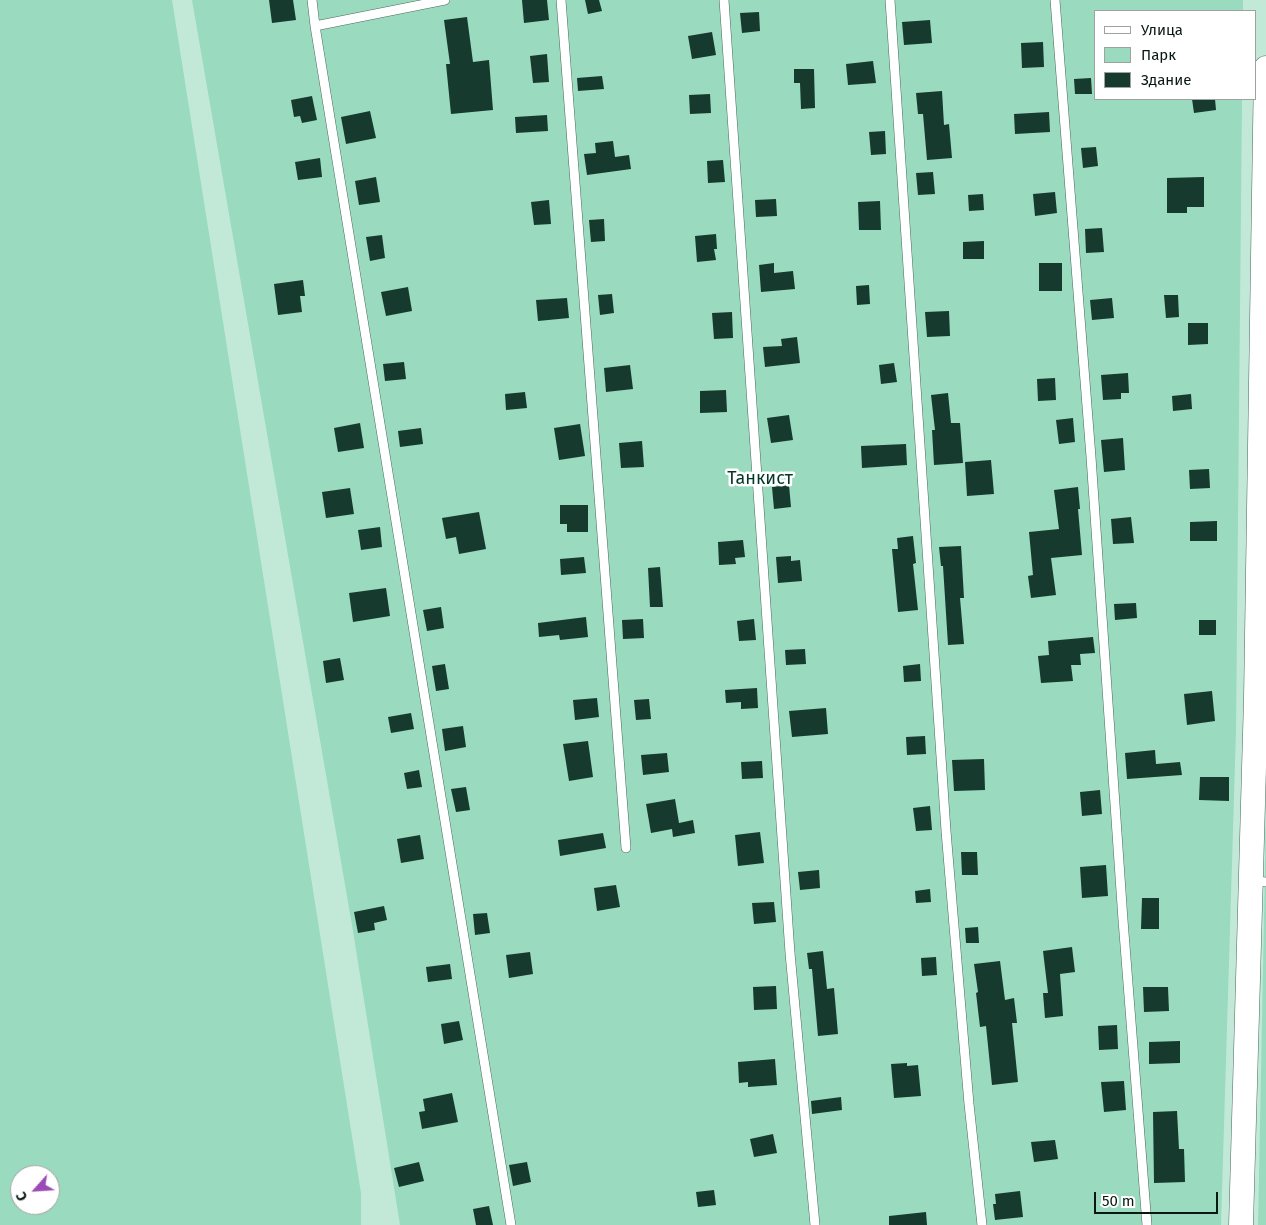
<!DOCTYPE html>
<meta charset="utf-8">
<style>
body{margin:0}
#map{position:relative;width:1266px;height:1225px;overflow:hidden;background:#c2e9d8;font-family:"Fira Sans",sans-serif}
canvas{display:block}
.legend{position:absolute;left:1094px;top:10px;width:162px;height:90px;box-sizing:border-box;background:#fff;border:1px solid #9da3a0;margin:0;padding:6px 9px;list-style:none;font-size:15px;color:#091812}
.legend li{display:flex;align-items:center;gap:10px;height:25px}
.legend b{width:25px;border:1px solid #9da3a0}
.north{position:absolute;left:10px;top:1165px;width:50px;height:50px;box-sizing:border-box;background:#fff;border:1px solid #9da3a0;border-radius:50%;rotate:244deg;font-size:14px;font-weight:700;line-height:20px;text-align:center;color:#091812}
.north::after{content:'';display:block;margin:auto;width:18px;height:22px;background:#9d4ab9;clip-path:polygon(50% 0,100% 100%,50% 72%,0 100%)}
.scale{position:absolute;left:1094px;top:1192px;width:124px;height:22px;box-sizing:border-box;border:2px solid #091812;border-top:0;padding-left:6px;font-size:15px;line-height:18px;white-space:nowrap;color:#091812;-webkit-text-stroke:4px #fff;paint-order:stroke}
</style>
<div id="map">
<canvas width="1266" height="1225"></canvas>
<ul class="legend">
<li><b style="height:6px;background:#fff"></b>Улица</li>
<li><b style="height:14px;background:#9adabf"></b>Парк</li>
<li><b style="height:14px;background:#163a2d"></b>Здание</li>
</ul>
<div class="north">С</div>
<div class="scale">50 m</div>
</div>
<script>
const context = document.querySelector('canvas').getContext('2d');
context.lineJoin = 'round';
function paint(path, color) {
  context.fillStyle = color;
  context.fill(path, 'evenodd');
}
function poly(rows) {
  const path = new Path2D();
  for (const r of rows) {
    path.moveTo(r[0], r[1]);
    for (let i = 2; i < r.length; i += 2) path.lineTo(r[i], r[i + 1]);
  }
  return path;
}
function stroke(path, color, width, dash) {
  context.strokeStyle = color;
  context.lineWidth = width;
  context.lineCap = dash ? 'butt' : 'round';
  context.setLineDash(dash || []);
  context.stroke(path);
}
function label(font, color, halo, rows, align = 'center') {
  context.font = font + ' "Fira Sans",sans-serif';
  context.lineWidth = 5;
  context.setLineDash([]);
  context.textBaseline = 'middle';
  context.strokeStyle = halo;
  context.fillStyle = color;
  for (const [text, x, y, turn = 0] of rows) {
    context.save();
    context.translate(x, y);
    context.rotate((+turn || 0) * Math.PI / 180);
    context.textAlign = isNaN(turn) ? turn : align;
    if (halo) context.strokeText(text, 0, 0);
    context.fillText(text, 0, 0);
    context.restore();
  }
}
const green = poly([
 [0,0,172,0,361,1193,361,1225,0,1225],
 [20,1175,50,1175,50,1205,20,1205],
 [192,0,1243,0,1243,11,1095,11,1095,99,1242,99,1236,731,1221,1225,400,1225,352,925],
 [1266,816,1266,1225,1258,1225]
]);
const building = poly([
 [269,0,293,0,296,20,272,23],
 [522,0,547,0,549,20,524,23],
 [585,0,599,0,602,11,588,14],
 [759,12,760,31,742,33,740,13],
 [467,17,473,62,489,60,493,110,451,114,446,64,450,64,444,20],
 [930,20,932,43,904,45,902,22],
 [712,32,716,55,692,59,688,36],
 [1043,42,1044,67,1022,68,1021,43],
 [547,54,549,82,533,83,530,56],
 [873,61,876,83,848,85,846,64],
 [794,69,814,69,815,108,801,109,800,83,794,83],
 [602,76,604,89,578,91,577,78],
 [1091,78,1092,94,1075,94,1074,79],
 [942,91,944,125,949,124,952,158,927,160,923,114,918,114,916,93],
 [710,94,711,113,690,114,689,95],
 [312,96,317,120,302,123,300,116,294,117,291,100],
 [1192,99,1215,99,1216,110,1194,113],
 [370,111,376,138,346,144,341,117],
 [1049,112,1050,132,1015,134,1014,114],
 [547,115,548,131,516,133,515,117],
 [885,131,886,154,871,155,869,132],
 [613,141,615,157,629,155,631,169,587,175,584,154,596,153,595,143],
 [1096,147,1098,166,1083,168,1081,148],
 [320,158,322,177,298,180,295,162],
 [723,160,725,182,708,183,707,161],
 [933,172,935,194,918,195,916,173],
 [376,177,380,202,359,205,355,181],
 [1204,177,1204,207,1187,207,1187,213,1167,213,1167,178],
 [1055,192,1057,213,1035,216,1033,194],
 [983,194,984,210,969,211,968,195],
 [776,199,777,216,756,217,755,200],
 [549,200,551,224,534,225,531,202],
 [880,201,881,230,859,230,858,202],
 [604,219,605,241,591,242,589,220],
 [1102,228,1104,252,1086,253,1085,229],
 [716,234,717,249,714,249,716,260,697,262,695,236],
 [382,235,385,258,370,261,366,237],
 [984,241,984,259,963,259,963,242],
 [774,263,774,273,793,271,795,289,761,292,759,265],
 [1039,263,1062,263,1062,291,1039,291],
 [303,280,305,296,300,296,302,312,278,315,274,284],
 [869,285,870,304,857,305,856,286],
 [408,287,412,311,386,316,381,292],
 [612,294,614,313,600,315,598,295],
 [1164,295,1178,295,1179,317,1166,318],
 [567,298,569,318,538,321,536,300],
 [1112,298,1114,318,1092,320,1090,300],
 [949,311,950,336,927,337,925,312],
 [732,312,733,338,714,339,712,313],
 [1188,323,1208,323,1208,344,1188,345],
 [797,337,800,363,765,367,763,347,782,346,781,339],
 [404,362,406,379,385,381,383,364],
 [894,363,897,382,881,384,879,365],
 [630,365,633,389,606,392,604,368],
 [1128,373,1129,393,1121,393,1121,399,1103,400,1101,375],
 [1055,378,1056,400,1038,401,1037,379],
 [726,390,727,412,700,413,700,391],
 [525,392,527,408,506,410,505,394],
 [948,393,951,423,960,423,963,463,934,465,932,430,935,430,931,395],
 [1191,394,1192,409,1173,411,1172,396],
 [789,415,793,440,771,443,767,418],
 [1073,418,1075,442,1059,444,1056,420],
 [360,423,364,448,338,452,334,428],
 [580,424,585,456,559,460,554,428],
 [421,428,423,444,400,447,398,431],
 [1123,438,1125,470,1104,472,1101,440],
 [642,441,644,467,621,468,619,443],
 [906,444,907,465,862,468,861,446],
 [991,460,994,494,967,496,965,462],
 [1209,469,1210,488,1190,489,1189,470],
 [789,485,791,507,774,509,772,487],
 [1078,487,1080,509,1078,509,1082,555,1051,558,1056,595,1031,598,1028,576,1033,575,1029,532,1059,529,1054,490],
 [350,488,354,514,326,518,322,492],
 [560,505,588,505,588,532,567,532,567,524,560,524],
 [479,512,486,549,459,554,456,537,446,539,442,518],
 [1131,517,1134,543,1113,544,1111,519],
 [1217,521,1217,541,1190,541,1190,522],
 [380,527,382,547,361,550,358,530],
 [913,536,916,563,913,564,918,610,898,612,892,549,898,549,897,538],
 [743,540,745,557,735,558,736,564,719,565,718,542],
 [961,546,964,598,960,598,964,644,948,645,943,566,941,566,939,547],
 [791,556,791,561,800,560,802,581,778,583,776,557],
 [584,557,586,573,561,575,560,559],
 [660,567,663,607,650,607,648,568],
 [386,588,390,616,353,622,349,593],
 [1136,603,1137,618,1115,620,1114,604],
 [441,607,444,628,427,631,423,610],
 [586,617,588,637,560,640,559,635,539,637,538,623],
 [643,619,644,638,623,639,622,620],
 [754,619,756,640,739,641,737,621],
 [1199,620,1216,620,1216,635,1199,635],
 [1093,637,1095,653,1080,654,1081,665,1071,665,1073,681,1041,683,1038,656,1049,655,1048,641],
 [805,649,806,664,786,665,785,650],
 [340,658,344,680,326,683,323,661],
 [445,664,449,689,436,691,432,666],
 [920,664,921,681,904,682,903,666],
 [757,688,758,708,741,709,741,702,726,703,725,690],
 [1212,691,1215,721,1187,725,1184,694],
 [597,698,599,717,575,720,573,700],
 [649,699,651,719,636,720,634,700],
 [826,708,828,734,792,737,789,711],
 [411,713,414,729,391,733,388,717],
 [463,726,466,747,445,751,442,729],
 [925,736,926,754,907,755,906,737],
 [588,741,593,777,569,781,563,744],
 [1155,750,1156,764,1180,762,1182,775,1127,779,1125,753],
 [667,753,669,772,643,775,641,755],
 [984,759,985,790,954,791,952,760],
 [762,761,763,778,742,779,741,762],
 [419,770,422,787,407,789,404,773],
 [1200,777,1229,777,1229,801,1199,800],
 [466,787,470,810,456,812,451,789],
 [1100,790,1102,814,1082,816,1080,792],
 [675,799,679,823,693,820,695,833,673,837,672,829,651,833,646,804],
 [930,806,932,830,916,831,913,808],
 [760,832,764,863,738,866,735,835],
 [603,833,606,848,560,856,558,840],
 [420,835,424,859,401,863,397,839],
 [961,852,977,852,978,875,962,875],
 [1106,865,1108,896,1082,898,1080,867],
 [819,870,820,888,800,890,798,872],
 [616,885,620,907,597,911,594,888],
 [930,889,931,902,916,903,915,891],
 [1142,898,1159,898,1159,929,1141,929],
 [774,902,776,922,754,924,752,903],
 [384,906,387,920,374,923,375,930,358,933,354,912],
 [487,913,490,933,475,935,473,914],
 [978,927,979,943,966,943,965,928],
 [1072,947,1075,972,1060,974,1063,1016,1045,1018,1043,993,1048,993,1043,951],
 [823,951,827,989,834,988,838,1034,818,1036,812,969,809,969,807,953],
 [530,952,533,974,509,978,506,955],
 [936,957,937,975,922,976,921,958],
 [1000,961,1005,1000,1014,998,1017,1023,1012,1023,1018,1082,992,1085,986,1026,980,1027,976,993,978,992,974,964],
 [450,964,452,979,428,982,426,967],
 [776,986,777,1009,754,1010,753,987],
 [1143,987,1168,987,1169,1011,1144,1012],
 [459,1021,463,1040,444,1044,441,1024],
 [1117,1025,1118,1049,1099,1050,1098,1026],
 [1180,1041,1180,1063,1149,1064,1149,1042],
 [775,1059,777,1085,748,1087,748,1082,739,1083,738,1062],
 [907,1063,907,1066,918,1065,921,1096,894,1098,891,1064],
 [1124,1081,1126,1110,1104,1112,1101,1082],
 [452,1093,458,1122,422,1129,419,1112,425,1111,423,1099],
 [841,1097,842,1110,812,1114,811,1101],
 [1177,1111,1179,1149,1184,1149,1185,1182,1154,1183,1153,1112],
 [773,1134,777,1153,754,1157,750,1139],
 [1055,1140,1058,1159,1034,1162,1031,1142],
 [419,1162,424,1181,399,1187,394,1168],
 [527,1162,531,1182,513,1186,509,1165],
 [714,1190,716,1205,698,1207,696,1192],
 [1020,1191,1023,1217,995,1220,993,1204,996,1204,995,1194],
 [489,1206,493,1225,476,1225,473,1209],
 [926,1212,927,1225,889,1225,889,1216]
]);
const lane = poly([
 [312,0,315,26,511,1225],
 [561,0,626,848],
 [724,0,790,953,815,1225],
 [890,0,946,831,969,1104,982,1225],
 [1055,0,1091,457,1123,920,1147,1225],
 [315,26,445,0],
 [1251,880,1266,882]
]);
const secondary = poly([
 [1241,1225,1256,698,1266,68]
]);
const parkNames = [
 ["Танкист",760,479]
];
paint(green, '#9adabf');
paint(building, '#163a2d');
stroke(lane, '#476a5c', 10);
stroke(secondary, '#476a5c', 25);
stroke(lane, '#fff', 9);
stroke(secondary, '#fff', 24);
label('18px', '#033828', '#fff', parkNames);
</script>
